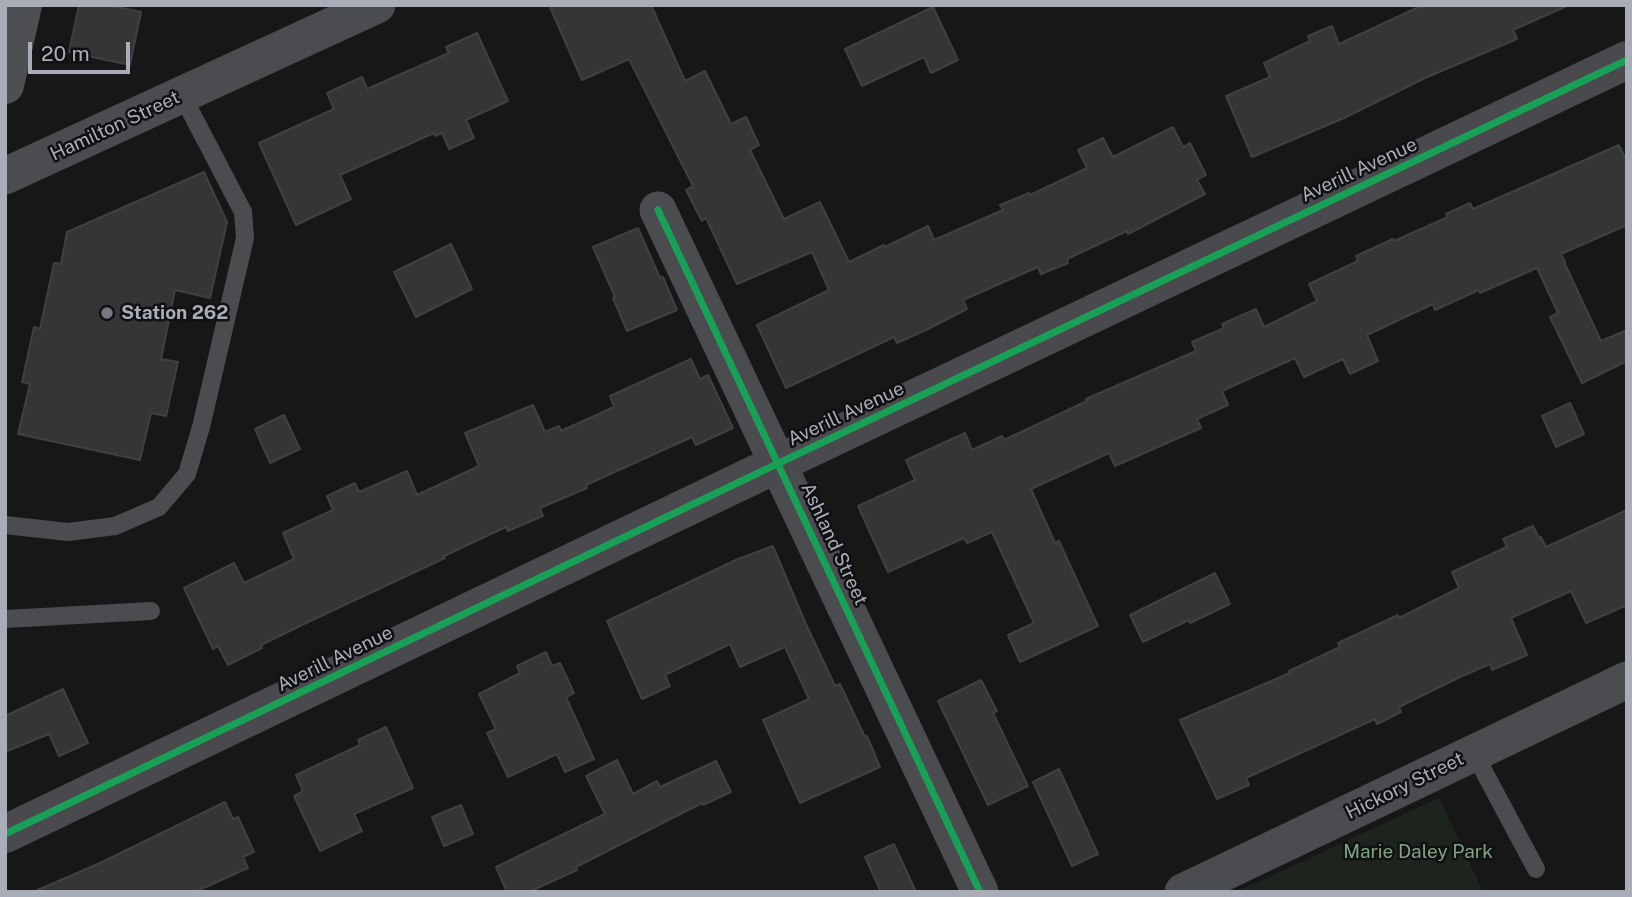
<!DOCTYPE html>
<style>
body{margin:0}
#map{position:relative;width:1632px;height:897px;overflow:hidden;background:#171717;font-family:"Public Sans",sans-serif}
canvas{display:block}
.frame{position:absolute;inset:0;border:7px solid #a8adb8;pointer-events:none}
.scale{position:absolute;left:28px;top:42px;width:102px;height:32px;box-sizing:border-box;border:4px solid #a8adb8;border-top:0;padding-left:9px;font-size:21px;line-height:24px;white-space:nowrap;color:#a8adb8;-webkit-text-stroke:5px #111113;paint-order:stroke}
</style>
<div id="map">
<canvas width="1632" height="897"></canvas>
<div class="frame"></div>
<div class="scale">20 m</div>
</div>
<script>
const context = document.querySelector('canvas').getContext('2d');
context.lineJoin = 'round';
function paint(path, color) {
  context.fillStyle = color;
  context.fill(path, 'evenodd');
}
function poly(rows) {
  const path = new Path2D();
  for (const r of rows) {
    path.moveTo(r[0], r[1]);
    for (let i = 2; i < r.length; i += 2) path.lineTo(r[i], r[i + 1]);
  }
  return path;
}
function stroke(path, color, width, dash) {
  context.strokeStyle = color;
  context.lineWidth = width;
  context.lineCap = dash ? 'butt' : 'round';
  context.setLineDash(dash || []);
  context.stroke(path);
}
function label(font, color, halo, rows, align = 'center') {
  context.font = font + ' "Public Sans",sans-serif';
  context.lineWidth = 5;
  context.setLineDash([]);
  context.textBaseline = 'middle';
  context.strokeStyle = halo;
  context.fillStyle = color;
  for (const [text, x, y, turn = 0] of rows) {
    context.save();
    context.translate(x, y);
    context.rotate((+turn || 0) * Math.PI / 180);
    context.textAlign = isNaN(turn) ? turn : align;
    if (halo) context.strokeText(text, 0, 0);
    context.fillText(text, 0, 0);
    context.restore();
  }
}
const green = poly([
 [1439,798,1483,892,1236,892]
]);
const building = poly([
 [79,5,108,5,141,12,130,65,69,52,79,5],
 [549,5,651,5,685,81,705,71,731,124,746,117,759,145,750,150,784,219,820,202,849,262,884,245,885,247,928,226,934,240,1003,210,1000,205,1029,193,1030,195,1087,168,1078,150,1103,138,1113,157,1173,127,1183,147,1190,143,1206,175,1197,180,1205,194,1128,234,1127,231,1067,259,1068,263,1041,274,1038,267,963,300,967,309,928,329,897,343,894,337,786,388,757,325,829,290,812,252,737,284,706,218,702,221,686,190,693,186,629,59,582,80,549,5],
 [1423,5,1569,5,1513,30,1517,39,1425,78,1344,118,1252,157,1226,96,1270,77,1264,63,1310,41,1308,36,1332,26,1339,44,1423,5],
 [933,7,958,60,931,73,924,57,862,86,845,49,933,7],
 [477,33,508,101,466,120,474,138,449,149,442,133,435,136,434,133,340,175,351,199,296,225,259,143,334,109,327,93,362,77,367,89,449,53,446,47,477,33],
 [1619,145,1627,162,1627,225,1561,254,1565,262,1564,262,1601,341,1627,330,1627,361,1582,383,1550,317,1558,313,1537,268,1480,293,1479,290,1435,310,1433,304,1367,335,1378,361,1350,374,1343,359,1304,377,1295,358,1222,391,1228,405,1197,419,1201,428,1115,466,1109,453,1031,489,1055,543,1059,541,1098,626,1020,662,1008,635,1034,623,992,532,967,543,964,538,888,572,858,506,915,480,906,460,965,433,972,450,1002,436,1004,440,1087,401,1086,399,1196,351,1192,342,1224,328,1222,324,1256,309,1264,327,1317,301,1309,284,1358,261,1356,256,1393,239,1394,241,1448,217,1446,214,1470,203,1473,209,1619,145],
 [204,172,227,222,210,298,175,290,161,359,178,362,166,416,151,413,140,460,18,434,30,384,22,382,34,327,40,329,54,263,61,264,67,232,204,172],
 [638,228,660,278,663,277,677,310,627,331,613,298,615,297,593,247,638,228],
 [451,244,472,289,416,317,394,272,451,244],
 [691,359,700,379,708,375,733,428,696,445,692,437,586,485,587,488,540,508,543,516,508,531,506,527,444,556,445,558,306,623,261,645,262,648,228,665,218,646,213,649,184,588,234,563,244,583,294,559,283,533,333,510,327,496,355,483,359,492,407,471,417,495,479,466,465,433,533,405,545,432,559,426,561,431,614,407,610,396,691,359],
 [1570,403,1584,434,1556,447,1542,416,1570,403],
 [284,415,300,449,270,463,255,429,284,415],
 [1627,510,1627,605,1586,623,1571,591,1511,618,1527,655,1492,670,1490,664,1460,677,1399,707,1401,712,1377,724,1375,719,1246,778,1249,785,1217,799,1180,720,1290,673,1289,671,1340,647,1338,643,1398,615,1399,618,1459,588,1452,572,1507,547,1503,539,1533,526,1539,538,1541,537,1546,547,1627,510],
 [773,546,805,622,835,686,840,684,865,737,867,736,880,767,800,803,763,720,809,699,785,647,740,667,730,644,665,675,670,686,642,699,607,621,738,559,773,546],
 [1215,573,1230,604,1190,623,1189,620,1143,642,1130,615,1215,573],
 [546,652,552,666,560,663,574,693,566,697,594,759,565,772,557,754,508,777,487,733,496,729,479,694,520,673,517,666,546,652],
 [981,680,997,711,993,713,1028,786,988,805,938,701,981,680],
 [63,689,88,743,59,756,49,734,5,752,5,716,63,689],
 [386,727,413,788,354,814,362,831,320,851,294,796,303,791,296,775,360,745,358,740,386,727],
 [617,760,633,794,657,781,660,787,716,761,731,792,703,805,702,803,576,867,577,870,529,892,507,892,496,867,605,814,586,776,617,760],
 [1059,769,1098,854,1072,866,1033,782,1059,769],
 [225,802,233,819,238,817,254,852,243,857,248,868,195,892,33,892,100,863,225,802],
 [461,805,473,834,444,846,432,817,461,805],
 [894,844,916,892,881,892,865,857,894,844]
]);
const lane = poly([
 [5,525,68,532,115,526,159,507,187,474,201,427,245,238,243,212,182,95],
 [5,619,151,611],
 [1474,753,1536,869]
]);
const street = poly([
 [5,176,377,5],
 [658,210,980,892],
 [1183,892,1627,680]
]);
const secondary = poly([
 [5,834,779,463,1627,60]
]);
const primary = poly([
 [5,85,23,5]
]);
const cycleway = poly([
 [658,210,980,892],
 [5,834,779,463,1627,60]
]);
const markers = [
 [107,313,7,"#757880"]
];
const streetNames = [
 ["Hamilton Street",115,126,-25],
 ["Averill Avenue",1359,170,-25],
 ["Averill Avenue",846,414,-25],
 ["Ashland Street",834,544,65],
 ["Averill Avenue",335,659,-26],
 ["Hickory Street",1405,786,-26]
];
const poiNames = [
 ["Station 262",121,313]
];
const parkNames = [
 ["Marie Daley Park",1418,852]
];
paint(green, '#1d241e');
paint(building, '#353536');
stroke(building, '#3f4043', 2);
stroke(lane, '#4b4c50', 18);
stroke(street, '#4b4c50', 37);
stroke(secondary, '#4a4a4e', 38);
stroke(primary, '#4d4f52', 38);
stroke(cycleway, '#1a9f57', 7);
for (const [x, y, r, color] of markers) {
  const dot = new Path2D();
  dot.arc(x, y, r, 0, 2 * Math.PI);
  context.fillStyle = color;
  context.fill(dot);
  stroke(dot, '#111113', 2.5);
}
label('19px', '#a8adb8', '#111113', streetNames);
label('bold 19px', '#a8adb8', '#111113', poiNames, 'left');
label('19px', '#7fa381', '#111113', parkNames);
</script>
